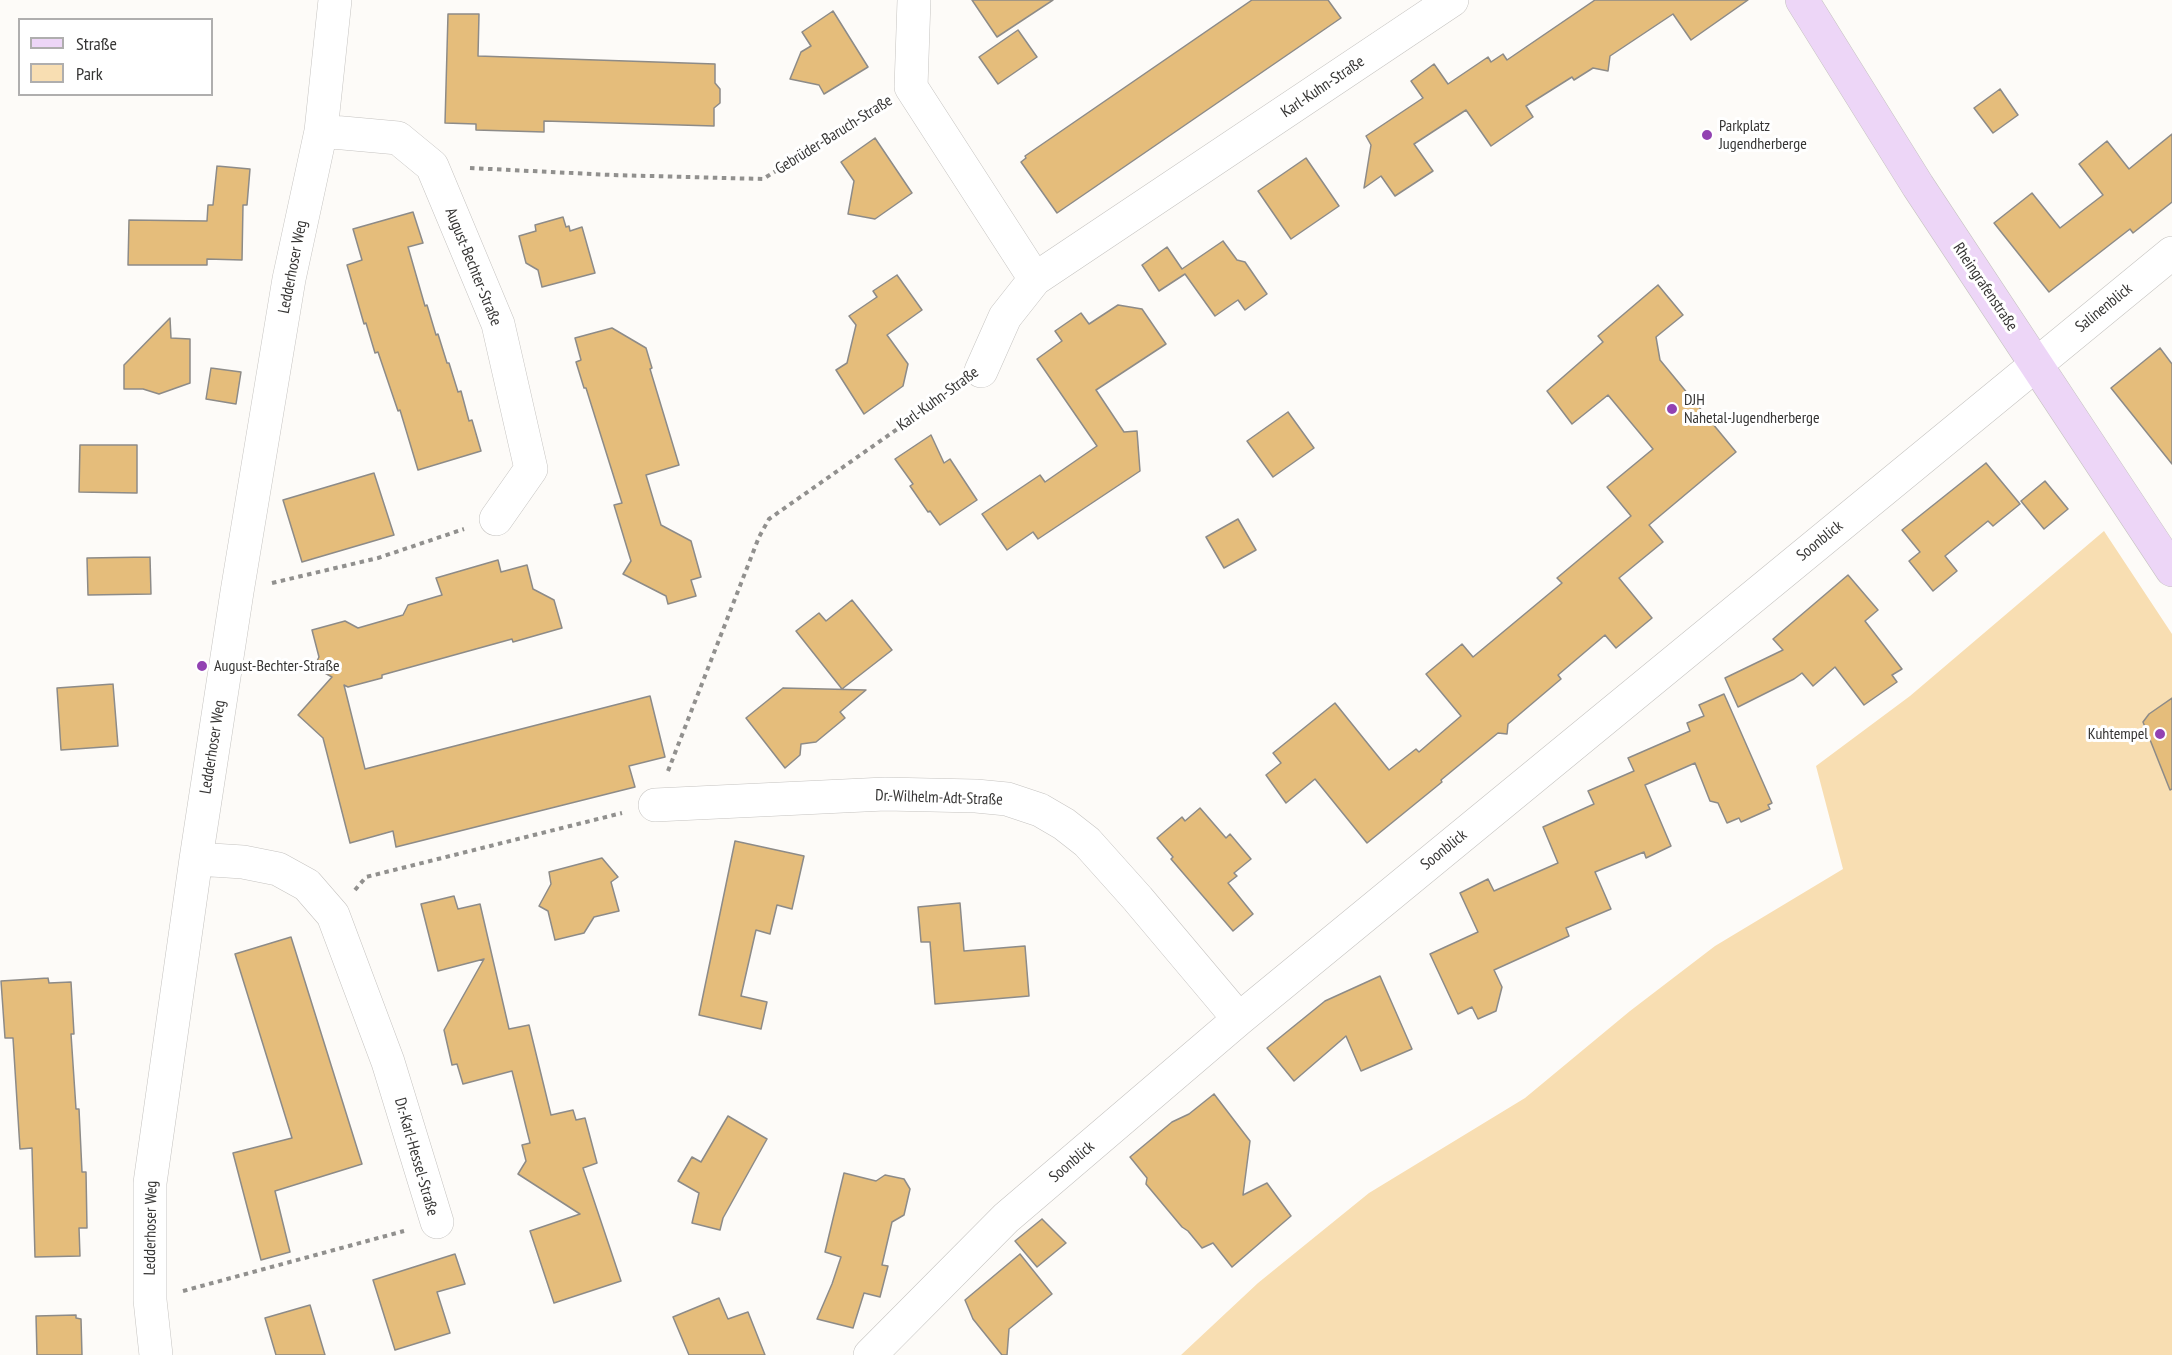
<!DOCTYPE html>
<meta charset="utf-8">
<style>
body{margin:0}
#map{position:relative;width:2172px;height:1355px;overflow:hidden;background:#fdfbf8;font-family:"PT Sans Narrow",sans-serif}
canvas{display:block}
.legend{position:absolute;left:18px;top:18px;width:195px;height:78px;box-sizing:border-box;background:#fff;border:2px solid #afaeae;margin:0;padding:8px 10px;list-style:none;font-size:18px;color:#363534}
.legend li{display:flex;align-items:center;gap:12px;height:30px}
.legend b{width:30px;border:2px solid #afaeae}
</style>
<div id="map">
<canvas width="2172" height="1355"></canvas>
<ul class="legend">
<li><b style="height:8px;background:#edd6f7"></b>Straße</li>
<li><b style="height:16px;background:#f8deb2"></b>Park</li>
</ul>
</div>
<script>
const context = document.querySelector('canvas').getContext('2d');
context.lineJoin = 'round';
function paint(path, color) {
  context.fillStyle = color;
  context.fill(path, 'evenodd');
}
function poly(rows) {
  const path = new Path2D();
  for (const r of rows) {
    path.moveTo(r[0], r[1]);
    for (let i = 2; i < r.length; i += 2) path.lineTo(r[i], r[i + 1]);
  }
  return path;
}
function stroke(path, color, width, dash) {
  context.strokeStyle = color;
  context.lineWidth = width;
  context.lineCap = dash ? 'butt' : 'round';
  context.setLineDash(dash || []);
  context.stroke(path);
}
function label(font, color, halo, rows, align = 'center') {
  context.font = font + ' "PT Sans Narrow",sans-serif';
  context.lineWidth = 6;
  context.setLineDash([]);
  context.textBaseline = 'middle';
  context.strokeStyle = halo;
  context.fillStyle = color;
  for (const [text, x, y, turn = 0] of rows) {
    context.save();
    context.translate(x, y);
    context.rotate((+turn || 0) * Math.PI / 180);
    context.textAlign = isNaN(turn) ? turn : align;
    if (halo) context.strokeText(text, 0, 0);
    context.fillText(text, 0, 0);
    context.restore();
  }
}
const green = poly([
 [2104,531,2172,634,2172,1355,1181,1355,1258,1283,1369,1193,1525,1098,1630,1011,1715,946,1843,869,1816,766,1910,696]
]);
const building = poly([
 [972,0,1053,0,997,37,972,0],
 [1252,0,1328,0,1341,18,1057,213,1021,162,1026,158,1025,156,1252,0],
 [1595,0,1748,0,1691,40,1673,14,1610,56,1608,71,1593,68,1574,80,1572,77,1526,106,1533,117,1491,146,1466,110,1414,144,1433,171,1395,196,1381,176,1364,188,1371,145,1366,136,1423,98,1411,81,1434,64,1448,84,1488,57,1491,62,1503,54,1507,60,1595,0],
 [833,11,868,67,824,94,819,85,790,79,801,52,811,46,802,32,833,11],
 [448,14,479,14,478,56,715,64,715,83,720,89,720,103,714,108,714,126,544,121,544,132,476,130,476,124,445,123,448,14],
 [1018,30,1037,57,998,84,979,57,1018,30],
 [2000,89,2018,115,1993,133,1974,108,2000,89],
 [2172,134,2172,202,2133,233,2130,229,2049,292,1994,223,2032,193,2060,228,2103,195,2079,164,2107,141,2129,169,2172,134],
 [875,138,912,193,875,219,848,214,854,181,841,162,875,138],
 [1306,158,1339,206,1291,239,1258,191,1306,158],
 [217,166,250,169,247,205,243,205,242,260,207,259,207,265,128,265,129,220,207,221,208,205,213,205,217,166],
 [413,212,423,243,408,247,425,306,427,305,436,335,438,334,447,363,449,363,458,392,461,391,469,421,472,420,481,451,418,470,400,410,398,411,378,352,375,353,366,323,364,324,347,265,362,260,353,229,413,212],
 [563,217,566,227,569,226,570,231,582,227,595,273,542,287,538,270,526,263,519,236,536,231,535,225,563,217],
 [1223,241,1237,260,1245,262,1267,294,1245,310,1238,300,1215,316,1185,274,1159,291,1142,265,1167,247,1182,269,1223,241],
 [897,275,922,310,887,335,908,364,903,386,864,414,836,370,847,363,856,325,849,316,877,297,873,291,897,275],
 [1658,285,1683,315,1656,337,1660,360,1736,452,1649,525,1663,542,1619,578,1652,618,1616,648,1605,635,1558,675,1561,679,1508,724,1507,734,1498,733,1441,780,1442,782,1367,843,1315,779,1286,803,1266,775,1281,763,1273,753,1335,703,1389,770,1416,749,1419,752,1461,716,1426,674,1462,644,1473,657,1562,583,1557,578,1631,516,1607,487,1653,449,1608,395,1572,424,1547,391,1603,342,1598,336,1658,285],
 [1118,305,1142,309,1166,344,1096,390,1124,432,1137,431,1140,471,1038,539,1033,532,1007,550,982,514,1040,475,1045,482,1097,446,1037,359,1062,341,1055,331,1081,313,1089,324,1118,305],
 [170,318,171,338,190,339,190,383,159,394,143,389,124,389,124,365,170,318],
 [612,328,646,348,652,368,650,369,679,465,646,475,661,525,691,541,701,577,691,580,696,596,668,604,666,596,623,574,631,561,614,505,622,503,586,388,584,388,576,362,581,360,575,338,612,328],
 [2160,348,2172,364,2172,464,2111,388,2160,348],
 [211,368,241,372,236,404,206,399,211,368],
 [1288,412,1314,448,1273,477,1247,441,1288,412],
 [931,435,944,463,950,459,977,500,940,525,930,511,928,512,910,486,913,484,895,459,931,435],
 [80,445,137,445,137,493,79,492,80,445],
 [1986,463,2020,504,1993,526,1988,521,1945,556,1957,571,1933,591,1909,561,1920,552,1902,530,1986,463],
 [374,473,394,535,302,562,283,500,374,473],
 [2045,481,2068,509,2044,529,2021,501,2045,481],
 [1238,519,1256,550,1224,568,1206,537,1238,519],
 [150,557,151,594,88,595,87,558,150,557],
 [498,560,501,572,527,565,533,589,554,600,562,628,513,642,512,639,382,675,382,678,348,687,344,685,365,769,650,696,665,757,629,766,635,787,396,847,393,831,350,843,323,738,298,715,332,677,314,667,319,657,312,630,345,621,358,628,403,615,408,605,442,595,436,578,498,560],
 [1848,575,1878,610,1865,621,1902,669,1892,675,1897,682,1864,705,1835,667,1813,686,1802,673,1794,679,1738,707,1725,678,1783,650,1773,639,1848,575],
 [852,600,892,650,842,689,796,631,819,613,826,621,852,600],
 [113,684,118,746,61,750,57,688,113,684],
 [783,688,866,690,840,712,845,718,816,742,801,744,800,755,785,768,746,718,783,688],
 [1724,694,1772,803,1768,805,1770,809,1741,822,1739,818,1727,823,1718,803,1710,801,1695,763,1645,785,1671,846,1646,858,1644,852,1595,872,1611,909,1566,928,1569,936,1494,970,1502,987,1496,1011,1478,1019,1472,1007,1458,1014,1430,954,1478,932,1460,893,1488,879,1494,891,1558,863,1543,827,1594,804,1588,791,1634,771,1628,758,1690,731,1687,723,1704,716,1699,705,1724,694],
 [2172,698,2172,789,2170,790,2143,722,2149,714,2172,698],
 [1200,808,1226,838,1230,834,1251,859,1234,873,1237,876,1228,883,1253,914,1233,931,1171,859,1173,857,1157,838,1182,817,1185,821,1200,808],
 [735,841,804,856,792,909,777,905,770,934,756,930,741,996,767,1002,761,1029,699,1015,735,841],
 [602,858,618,877,611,882,619,911,594,917,584,933,555,940,548,911,539,906,551,884,549,872,602,858],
 [454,896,458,909,480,904,509,1029,529,1025,551,1115,573,1110,576,1120,585,1118,597,1163,583,1168,621,1281,554,1303,530,1231,580,1214,518,1174,526,1161,522,1145,530,1143,512,1071,463,1084,457,1064,452,1065,444,1030,484,959,438,971,421,904,454,896],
 [960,903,964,951,1025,946,1029,996,935,1004,930,942,921,942,918,907,960,903],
 [291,937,362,1164,275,1191,290,1252,261,1260,233,1153,292,1138,235,954,291,937],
 [1380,976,1412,1049,1361,1071,1346,1036,1294,1081,1267,1048,1325,1001,1380,976],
 [48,978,49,983,71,982,74,1034,71,1034,76,1109,79,1109,82,1172,86,1172,87,1228,79,1228,80,1256,35,1257,32,1148,20,1149,13,1038,5,1038,1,981,48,978],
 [1214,1094,1250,1141,1243,1195,1267,1183,1291,1216,1232,1267,1213,1243,1202,1248,1188,1231,1182,1227,1146,1184,1147,1178,1130,1157,1172,1122,1189,1114,1214,1094],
 [728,1116,767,1139,723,1218,720,1230,692,1223,699,1193,678,1181,692,1157,701,1162,728,1116],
 [844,1173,876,1181,885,1175,904,1179,910,1189,904,1215,892,1222,882,1265,888,1266,880,1297,864,1293,853,1328,817,1319,832,1284,841,1257,825,1252,844,1173],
 [1042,1219,1066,1243,1037,1267,1015,1241,1042,1219],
 [455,1254,465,1284,437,1292,450,1333,395,1350,373,1280,455,1254],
 [1020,1254,1052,1294,1009,1329,1007,1355,1002,1355,973,1319,965,1300,1020,1254],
 [719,1298,728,1319,748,1312,765,1355,689,1355,673,1317,719,1298],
 [310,1305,325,1355,276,1355,265,1318,310,1305],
 [76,1315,76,1318,81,1319,82,1355,37,1355,36,1316,76,1315]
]);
const path = poly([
 [470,168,612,175,763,179,882,105],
 [272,583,378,558,464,529],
 [668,771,759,537,769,519,953,390],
 [355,890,366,877,622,813],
 [183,1291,404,1231]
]);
const street = poly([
 [914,0,911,87,1035,279],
 [321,131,398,138,432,166,498,324,531,469,496,519],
 [981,371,1005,317,1035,279,1452,0],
 [655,805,885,794,976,796,1007,799,1040,810,1064,824,1087,842,1138,899,1239,1019],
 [196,859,243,862,278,869,307,885,333,915,388,1062,437,1222],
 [156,1355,150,1300,150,1183,196,859,237,592,289,279,321,131,335,0],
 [870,1355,1006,1218,1239,1019,2172,253]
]);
const secondary = poly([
 [1802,0,1918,186,2172,570]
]);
const markers = [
 [1707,135,6,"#9242b2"],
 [1672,409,6,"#9242b2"],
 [202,666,6,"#9242b2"],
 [2160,734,6,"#9242b2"]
];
const streetNames = [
 ["Karl-Kuhn-Straße",1323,87,-34],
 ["Gebrüder-Baruch-Straße",834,135,-32],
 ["Ledderhoser Weg",293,267,-79],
 ["August-Bechter-Straße",473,267,68],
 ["Rheingrafenstraße",1985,287,56],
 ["Salinenblick",2104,308,-39],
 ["Karl-Kuhn-Straße",938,399,-36],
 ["Soonblick",1820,541,-39],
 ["Ledderhoser Weg",213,747,-81],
 ["Dr.-Wilhelm-Adt-Straße",939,798,2],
 ["Soonblick",1444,850,-39],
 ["Dr.-Karl-Hessel-Straße",416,1157,74],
 ["Soonblick",1072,1162,-41],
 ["Ledderhoser Weg",151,1228,-89]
];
const poiNames = [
 ["Parkplatz",1719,126],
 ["Jugendherberge",1719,144],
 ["DJH",1684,400],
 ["Nahetal-Jugendherberge",1684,418],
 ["August-Bechter-Straße",214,666],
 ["Kuhtempel",2148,734,"right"]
];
paint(green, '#f8deb2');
paint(building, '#e5bd7b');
stroke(building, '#8d8b88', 1.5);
stroke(street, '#c5c3c0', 34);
stroke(secondary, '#c5c3c0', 34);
stroke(path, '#91908e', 4, [4.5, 4.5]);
stroke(street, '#fff', 33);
stroke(secondary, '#edd6f7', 33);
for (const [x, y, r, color] of markers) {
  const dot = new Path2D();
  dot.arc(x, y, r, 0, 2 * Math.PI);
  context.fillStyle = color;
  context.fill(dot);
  stroke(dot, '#fff', 2);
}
label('16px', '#363534', '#fff', streetNames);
label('16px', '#363534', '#fff', poiNames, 'left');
</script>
